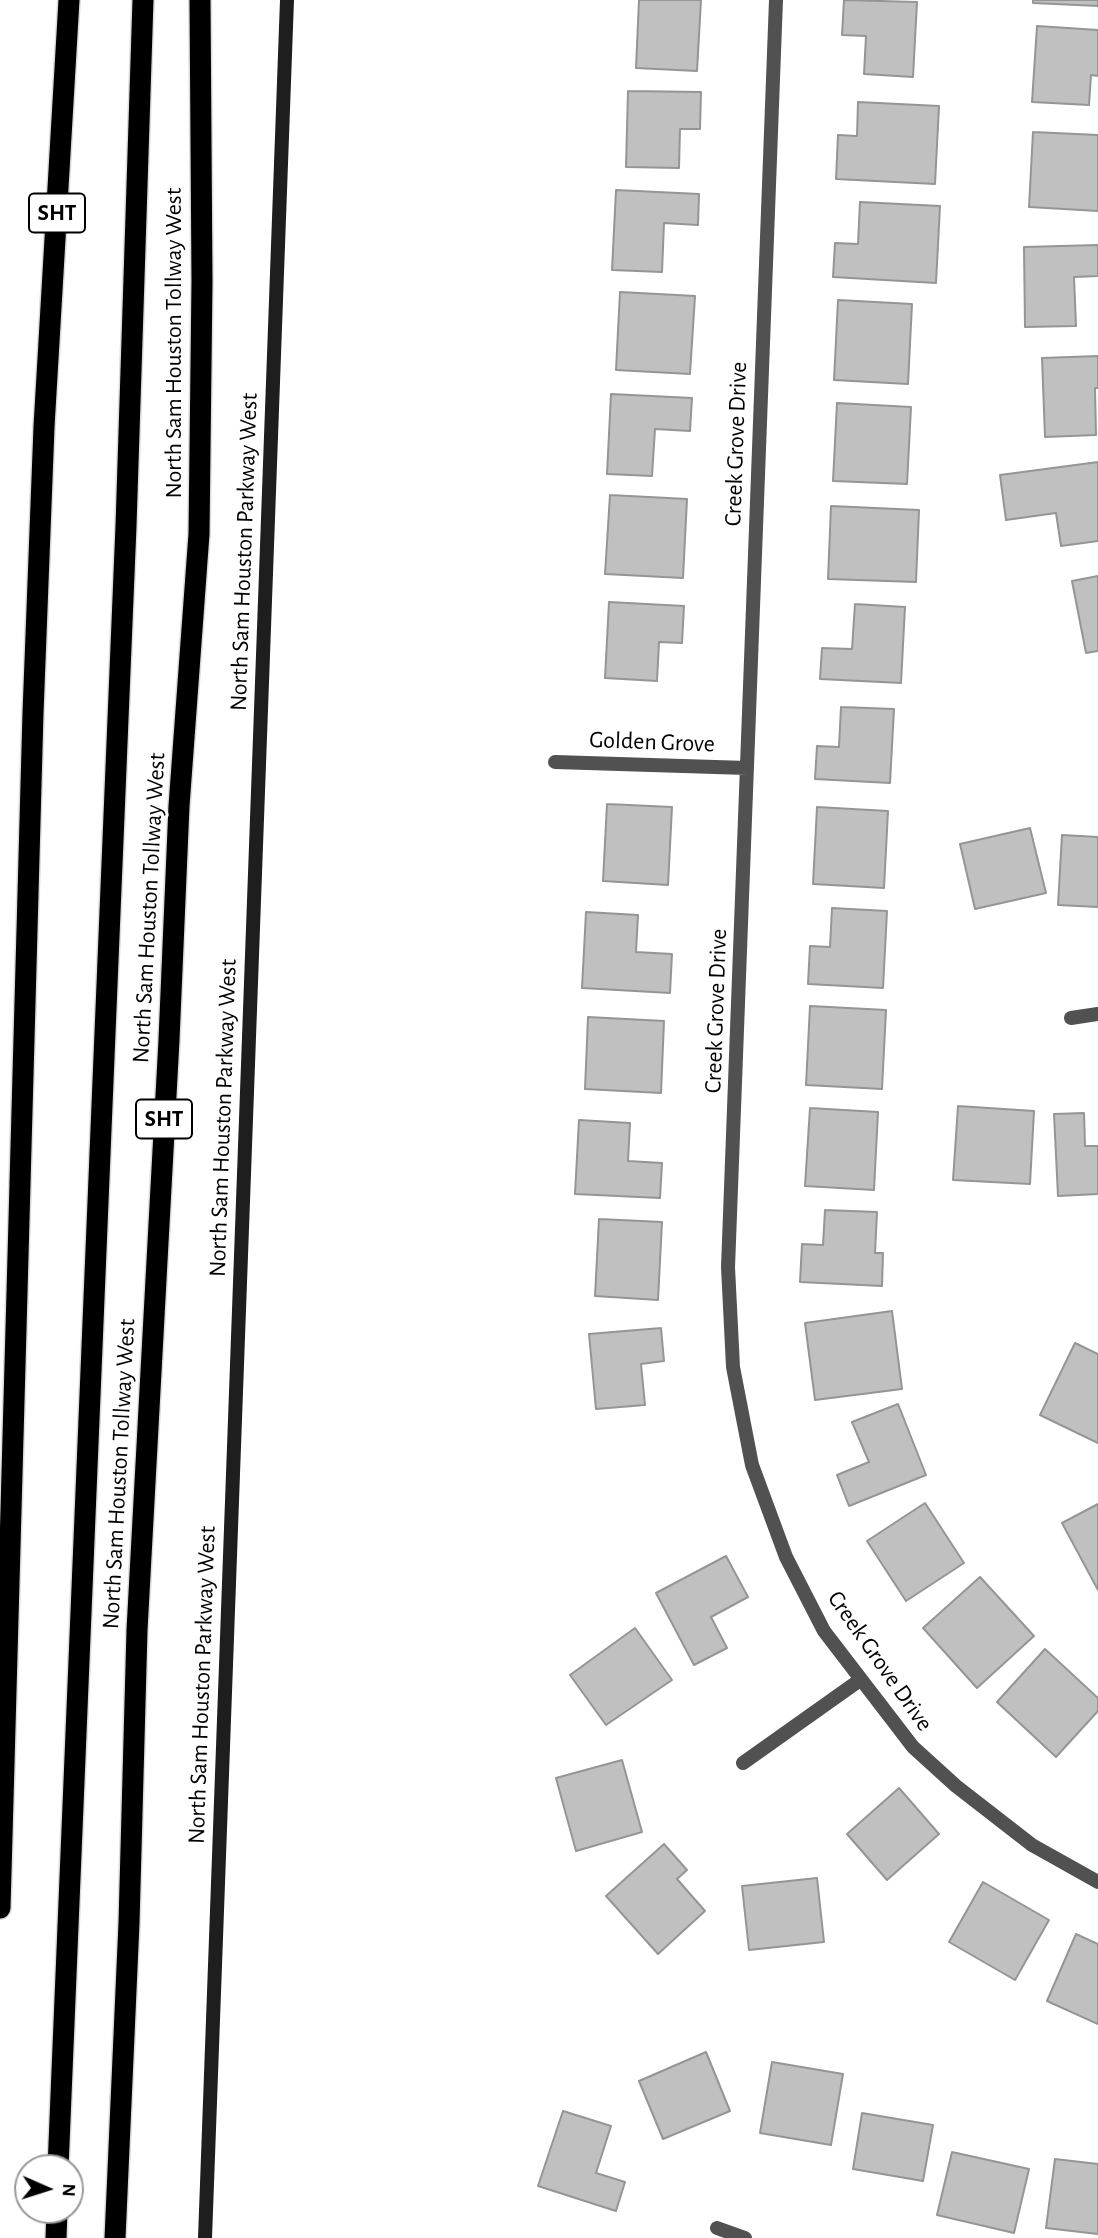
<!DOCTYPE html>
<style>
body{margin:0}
#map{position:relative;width:1098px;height:2238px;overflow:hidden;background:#fff;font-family:"Alegreya Sans",sans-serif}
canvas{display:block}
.north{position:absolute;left:14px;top:2154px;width:70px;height:70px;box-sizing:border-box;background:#fff;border:2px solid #999;border-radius:50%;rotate:93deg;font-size:19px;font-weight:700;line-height:28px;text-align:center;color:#000}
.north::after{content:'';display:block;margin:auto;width:24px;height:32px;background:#000;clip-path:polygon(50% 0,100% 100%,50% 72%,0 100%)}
</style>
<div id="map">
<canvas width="1098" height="2238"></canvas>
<div class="north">N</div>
</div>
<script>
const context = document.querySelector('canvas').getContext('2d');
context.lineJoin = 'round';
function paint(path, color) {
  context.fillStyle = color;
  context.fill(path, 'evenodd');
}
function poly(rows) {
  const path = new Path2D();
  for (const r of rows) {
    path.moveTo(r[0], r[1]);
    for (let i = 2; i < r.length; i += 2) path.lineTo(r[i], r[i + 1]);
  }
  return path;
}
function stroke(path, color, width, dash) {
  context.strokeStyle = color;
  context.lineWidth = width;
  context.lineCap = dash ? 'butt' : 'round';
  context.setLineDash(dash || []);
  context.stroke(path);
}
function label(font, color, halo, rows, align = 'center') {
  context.font = font + ' "Alegreya Sans",sans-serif';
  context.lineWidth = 6;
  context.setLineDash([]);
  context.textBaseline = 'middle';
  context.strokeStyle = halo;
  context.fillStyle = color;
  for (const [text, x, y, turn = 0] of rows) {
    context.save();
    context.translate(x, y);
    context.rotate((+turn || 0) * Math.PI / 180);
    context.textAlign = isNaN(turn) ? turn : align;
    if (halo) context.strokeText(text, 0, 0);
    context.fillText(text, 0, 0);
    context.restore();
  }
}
const building = poly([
 [639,0,701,0,697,71,636,68,639,0],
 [844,0,917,2,913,77,864,74,866,36,842,35,844,0],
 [1033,0,1098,0,1098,6,1033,3,1033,0],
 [1037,26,1098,30,1098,76,1091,75,1089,105,1032,102,1037,26],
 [628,91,701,92,700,129,680,129,679,168,626,167,628,91],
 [858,102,939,106,935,184,836,179,838,135,857,136,858,102],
 [1033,132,1098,135,1098,211,1029,207,1033,132],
 [616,190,699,194,698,225,664,223,662,272,612,270,616,190],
 [860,202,940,206,936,283,833,277,835,243,858,244,860,202],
 [1098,245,1098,276,1074,277,1076,326,1025,327,1024,247,1098,245],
 [620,292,695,296,690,374,616,370,620,292],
 [838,300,912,304,908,384,834,380,838,300],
 [1098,356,1098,388,1095,388,1096,435,1045,437,1042,358,1098,356],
 [611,394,692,398,690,431,655,429,652,476,607,474,611,394],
 [837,403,911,407,907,484,833,481,837,403],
 [1098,462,1098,541,1061,546,1056,513,1006,520,1000,475,1098,462],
 [610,495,687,499,683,578,605,574,610,495],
 [831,506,919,510,916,582,828,579,831,506],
 [1098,576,1098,651,1086,653,1072,581,1098,576],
 [609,602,684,606,682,643,659,642,657,681,605,678,609,602],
 [855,604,905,607,901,683,820,679,822,648,852,649,855,604],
 [841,707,894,709,890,783,815,779,817,746,839,747,841,707],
 [607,804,672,807,668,885,603,881,607,804],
 [817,807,888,811,884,888,813,884,817,807],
 [1030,828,1046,893,975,909,960,844,1030,828],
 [1062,835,1098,837,1098,907,1058,905,1062,835],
 [832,908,887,911,883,988,808,984,810,946,830,947,832,908],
 [586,912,638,915,636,952,672,954,670,993,582,988,586,912],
 [810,1006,886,1010,882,1089,806,1085,810,1006],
 [588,1017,664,1021,661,1093,585,1089,588,1017],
 [958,1106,1034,1111,1030,1184,953,1180,958,1106],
 [810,1108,878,1112,874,1190,805,1186,810,1108],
 [1084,1113,1085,1146,1098,1146,1098,1194,1058,1196,1054,1114,1084,1113],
 [579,1120,630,1123,628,1161,662,1163,660,1198,575,1194,579,1120],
 [825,1210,877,1212,875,1253,883,1253,882,1286,800,1282,802,1244,823,1245,825,1210],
 [599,1219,662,1222,658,1300,595,1296,599,1219],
 [892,1311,902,1389,815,1400,805,1323,892,1311],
 [661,1328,664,1361,641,1364,645,1405,596,1409,589,1334,661,1328],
 [1075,1343,1098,1354,1098,1443,1040,1415,1075,1343],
 [898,1404,926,1475,849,1506,837,1475,869,1462,852,1422,898,1404],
 [925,1503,964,1563,906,1601,867,1541,925,1503],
 [1098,1504,1098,1590,1062,1523,1098,1504],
 [726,1556,748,1597,711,1617,727,1648,694,1665,656,1593,726,1556],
 [980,1577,1034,1636,977,1688,923,1628,980,1577],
 [635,1628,672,1680,606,1725,570,1675,635,1628],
 [1045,1649,1098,1698,1098,1711,1056,1757,997,1702,1045,1649],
 [622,1760,642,1832,576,1851,556,1778,622,1760],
 [899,1788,939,1834,887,1880,847,1834,899,1788],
 [664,1844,687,1870,677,1879,705,1911,658,1954,606,1896,664,1844],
 [817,1878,824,1942,749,1950,742,1886,817,1878],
 [983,1882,1049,1920,1015,1980,949,1942,983,1882],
 [1076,1934,1098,1944,1098,2024,1047,2001,1076,1934],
 [706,2052,730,2111,663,2139,639,2081,706,2052],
 [772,2062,843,2074,831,2145,760,2133,772,2062],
 [563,2111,611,2126,596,2173,625,2182,616,2211,538,2186,563,2111],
 [862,2113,933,2125,923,2181,853,2169,862,2113],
 [952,2152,1029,2169,1014,2233,937,2215,952,2152],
 [1055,2159,1098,2164,1098,2234,1046,2228,1055,2159]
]);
const street = poly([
 [776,0,728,1267,733,1367,752,1465,786,1557,824,1631,913,1747,956,1786,1032,1845,1098,1882],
 [555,762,747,768],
 [1071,1018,1098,1014],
 [743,1763,860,1680],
 [717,2228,745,2238]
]);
const secondary = poly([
 [205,2238,287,0]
]);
const highway = poly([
 [0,1908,33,713,44,427,69,0],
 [58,2168,126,526,143,0],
 [56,2238,57,2210],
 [115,2238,129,1923,137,1630,169,1040,179,806,199,534,202,281,200,0]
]);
const shields = [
 [57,213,56],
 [164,1119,56]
];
const shieldNames = [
 ["SHT",57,213],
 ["SHT",164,1119]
];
const streetNames = [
 ["North Sam Houston Tollway West",174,343,-90],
 ["Creek Grove Drive",736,444,-88],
 ["North Sam Houston Parkway West",244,552,-88],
 ["Golden Grove",652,742,2],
 ["North Sam Houston Tollway West",149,908,-87],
 ["Creek Grove Drive",716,1011,-88],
 ["North Sam Houston Parkway West",223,1118,-88],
 ["North Sam Houston Tollway West",119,1474,-87],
 ["Creek Grove Drive",880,1661,55],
 ["North Sam Houston Parkway West",202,1685,-88]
];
paint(building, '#c0c0c0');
stroke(building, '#959595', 2);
stroke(highway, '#dbdbdb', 24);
stroke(street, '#515151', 14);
stroke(secondary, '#1e1e1e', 14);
stroke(highway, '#000', 21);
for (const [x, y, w] of shields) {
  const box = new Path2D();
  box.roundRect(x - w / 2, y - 19.5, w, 39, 5);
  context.fillStyle = '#fff';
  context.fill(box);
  stroke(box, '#000', 2);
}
label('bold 23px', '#000', null, shieldNames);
label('24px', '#000', '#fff', streetNames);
</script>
